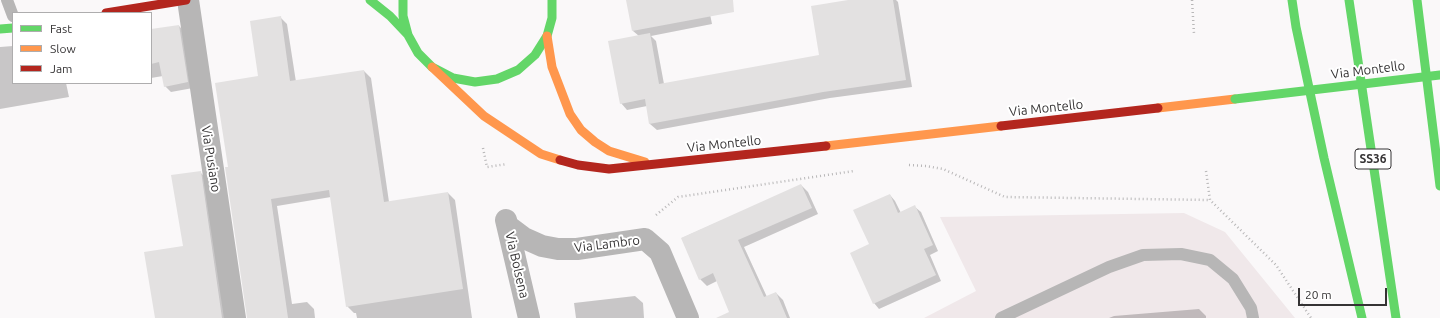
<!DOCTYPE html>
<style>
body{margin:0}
#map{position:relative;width:1440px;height:318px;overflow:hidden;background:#faf8f9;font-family:Ubuntu,sans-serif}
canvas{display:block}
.legend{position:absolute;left:12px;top:12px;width:140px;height:72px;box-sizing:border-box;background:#fff;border:1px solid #aeadae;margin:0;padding:5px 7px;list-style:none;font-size:12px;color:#353334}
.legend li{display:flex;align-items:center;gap:8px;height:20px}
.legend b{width:20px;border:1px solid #aeadae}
.scale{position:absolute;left:1298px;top:288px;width:89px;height:18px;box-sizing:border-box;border:2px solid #353334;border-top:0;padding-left:5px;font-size:12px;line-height:14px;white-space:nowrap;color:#353334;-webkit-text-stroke:3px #fff;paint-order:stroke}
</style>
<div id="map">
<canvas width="1440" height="318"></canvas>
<ul class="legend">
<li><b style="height:5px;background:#63d668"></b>Fast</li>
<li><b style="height:5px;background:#ff974d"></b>Slow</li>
<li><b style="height:5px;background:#b3261e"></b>Jam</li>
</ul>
<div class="scale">20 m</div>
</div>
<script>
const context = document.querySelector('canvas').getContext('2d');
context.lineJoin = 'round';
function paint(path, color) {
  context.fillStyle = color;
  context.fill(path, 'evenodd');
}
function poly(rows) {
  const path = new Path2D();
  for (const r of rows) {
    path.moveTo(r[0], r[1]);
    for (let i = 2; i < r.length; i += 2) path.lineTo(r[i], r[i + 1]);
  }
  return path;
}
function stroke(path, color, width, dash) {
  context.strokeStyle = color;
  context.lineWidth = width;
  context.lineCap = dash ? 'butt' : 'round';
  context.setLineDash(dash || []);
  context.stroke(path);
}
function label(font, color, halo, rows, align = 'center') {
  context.font = font + ' Ubuntu,sans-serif';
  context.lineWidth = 4;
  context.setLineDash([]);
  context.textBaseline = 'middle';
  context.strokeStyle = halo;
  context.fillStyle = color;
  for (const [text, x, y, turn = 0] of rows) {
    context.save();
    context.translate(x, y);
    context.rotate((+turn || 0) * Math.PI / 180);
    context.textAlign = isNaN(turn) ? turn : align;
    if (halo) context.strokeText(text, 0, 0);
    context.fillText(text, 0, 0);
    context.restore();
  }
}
const built = poly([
 [1184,213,1225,232,1295,318,924,318,976,291,940,217]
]);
const shadow = poly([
 [627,0,729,0,708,4,712,24,651,36,656,41,664,84,821,56,868,0,896,0,898,2,912,87,830,98,657,130,650,124,647,106,627,110,621,103,639,36,633,31],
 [280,17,287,24,296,82,364,71,371,78,389,202,448,193,455,200,472,318,357,318,356,313,354,313,347,306,331,197,277,206,292,304,307,302,314,309,315,318,248,318,229,167],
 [179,26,185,32,193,88,171,92,165,86,163,76,151,78,151,30],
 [13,46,13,83,66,83,69,97,0,109,0,47],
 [200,172,207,179,228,318,156,318,184,247],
 [801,185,808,192,818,214,744,247,767,297,776,293,783,300,790,318,733,318,717,281,707,286,700,279,682,238],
 [890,195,895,201,901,213,915,207,921,212,938,251,930,255,941,281,879,309,874,303,870,245],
 [635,296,643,303,644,318,576,318,574,303],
 [1199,309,1206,316,1206,318,1109,318,1114,316]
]);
const building = poly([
 [626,0,733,0,734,12,632,31],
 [848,0,893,0,906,80,823,92,649,124,645,99,620,104,608,41,650,33,659,84,819,55,811,6],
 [281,16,290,81,364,70,384,202,448,192,463,289,346,307,329,190,271,199,288,318,247,318,225,167,228,167,215,83,258,76,250,21],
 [179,25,188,82,164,87,159,62,151,64,151,29],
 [201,171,222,318,155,318,144,252,183,246,171,175],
 [801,184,812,208,738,240,764,297,776,292,787,318,716,318,729,312,713,273,699,280,681,238],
 [890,194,898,213,915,205,933,245,924,249,936,275,873,304,850,253,869,244,853,210]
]);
const path = poly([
 [1192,0,1194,34],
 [483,148,487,167,507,164],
 [909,165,926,166,943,169,1005,197,1210,200],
 [1206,171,1210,200,1276,265,1311,318],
 [656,215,678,197,854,171]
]);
const lane = poly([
 [7,0,13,16],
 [1001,318,1109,267,1143,255,1181,254,1210,260,1233,279,1251,308,1253,318]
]);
const street = poly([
 [188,0,235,318],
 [506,220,529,318],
 [508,226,524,238,542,246,558,249,577,249,645,239,660,252,688,318]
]);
const fast = poly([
 [370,0,390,16,408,35],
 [403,0,403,16,408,35,418,53,432,67,453,78,475,82,497,79,518,70,535,55,547,36,552,18,552,0],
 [1292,0,1296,27,1324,158,1362,318],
 [1349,0,1396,318],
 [1417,0,1440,186],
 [0,29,13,28]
]);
const slow = poly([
 [547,36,552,67,570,114,581,130,595,142,609,151,645,162],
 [432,67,484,116,541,154,560,160],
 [1158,108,1235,99],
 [826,146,1001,126]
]);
const jam = poly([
 [106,13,186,0],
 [1001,126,1158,108],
 [560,160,578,165,609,169,826,146]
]);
const fastBridge = poly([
 [1235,99,1440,75]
]);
const shields = [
 [1373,159,36]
];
const shieldNames = [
 ["SS36",1373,159]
];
const streetNames = [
 ["Via Montello",1368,70,-7],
 ["Via Montello",1046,108,-6],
 ["Via Montello",724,144,-6],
 ["Via Pusiano",211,159,81],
 ["Via Lambro",607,244,-7],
 ["Via Bolsena",517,265,77]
];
paint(built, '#f0e8ea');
paint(shadow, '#0003');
paint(building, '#e3e1e1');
stroke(path, '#b8b7b8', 2.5, [1, 3]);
stroke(lane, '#b7b6b6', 12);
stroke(street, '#b7b6b6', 22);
stroke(fast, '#63d668', 9);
stroke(slow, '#ff974d', 9);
stroke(jam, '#b3261e', 9);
stroke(fastBridge, '#63d668', 9);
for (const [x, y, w] of shields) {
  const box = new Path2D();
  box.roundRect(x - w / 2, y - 10, w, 20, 3);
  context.fillStyle = '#fff';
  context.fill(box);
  stroke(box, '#353334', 1);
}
label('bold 12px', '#353334', null, shieldNames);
label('13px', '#353334', '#fff', streetNames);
</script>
